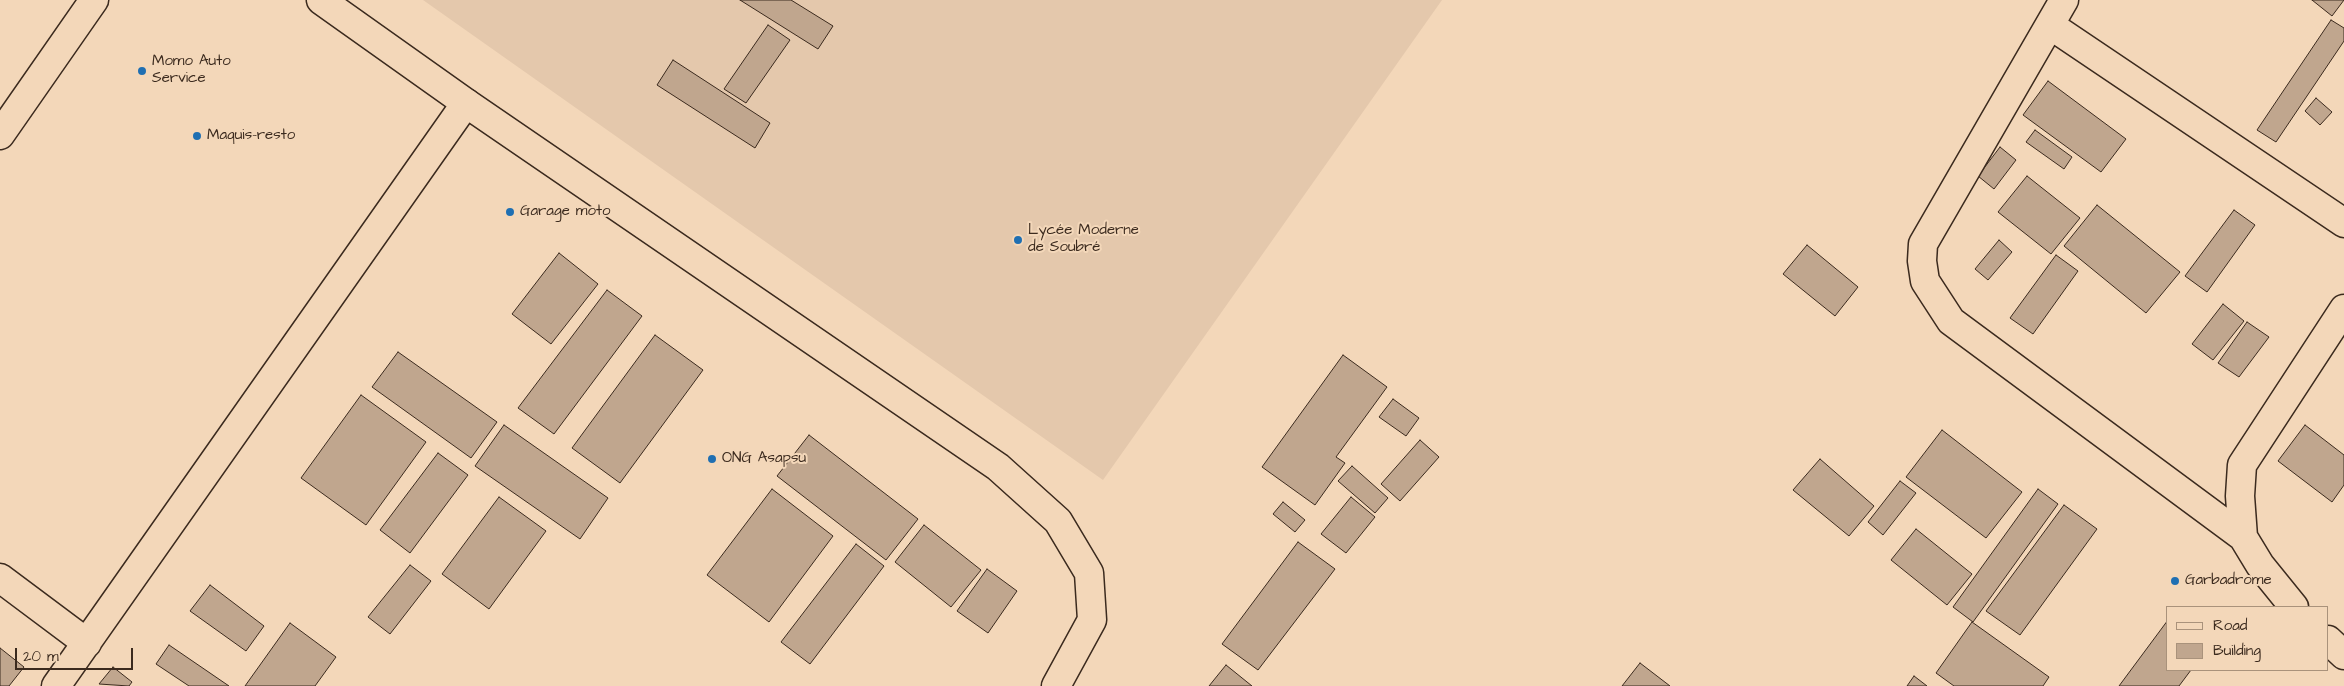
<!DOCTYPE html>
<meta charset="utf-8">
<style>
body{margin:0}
#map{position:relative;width:2344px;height:686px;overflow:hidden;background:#f3d7b9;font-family:"Architects Daughter",sans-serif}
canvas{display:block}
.legend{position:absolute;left:2166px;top:606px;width:162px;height:65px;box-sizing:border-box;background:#f3d7b9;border:1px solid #a9927b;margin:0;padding:6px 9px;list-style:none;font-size:15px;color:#3b2a1e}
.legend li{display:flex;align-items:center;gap:10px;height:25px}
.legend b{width:25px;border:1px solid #a9927b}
.scale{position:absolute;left:15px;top:648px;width:118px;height:22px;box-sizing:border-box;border:2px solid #3b2a1e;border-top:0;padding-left:6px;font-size:15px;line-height:18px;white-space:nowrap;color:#3b2a1e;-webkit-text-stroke:4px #f3d7b9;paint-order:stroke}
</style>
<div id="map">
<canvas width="2344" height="686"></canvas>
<ul class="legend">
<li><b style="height:6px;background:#f3d7b9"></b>Road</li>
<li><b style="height:14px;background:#c0a68e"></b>Building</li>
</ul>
<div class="scale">20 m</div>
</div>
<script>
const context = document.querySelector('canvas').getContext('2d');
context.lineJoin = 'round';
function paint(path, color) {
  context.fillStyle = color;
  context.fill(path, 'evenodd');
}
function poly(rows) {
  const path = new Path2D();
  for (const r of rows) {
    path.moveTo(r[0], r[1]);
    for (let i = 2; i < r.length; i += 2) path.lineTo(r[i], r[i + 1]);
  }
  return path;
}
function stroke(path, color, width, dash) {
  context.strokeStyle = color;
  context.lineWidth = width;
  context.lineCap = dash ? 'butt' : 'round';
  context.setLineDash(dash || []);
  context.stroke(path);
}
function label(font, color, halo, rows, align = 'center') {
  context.font = font + ' "Architects Daughter",sans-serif';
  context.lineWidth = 4;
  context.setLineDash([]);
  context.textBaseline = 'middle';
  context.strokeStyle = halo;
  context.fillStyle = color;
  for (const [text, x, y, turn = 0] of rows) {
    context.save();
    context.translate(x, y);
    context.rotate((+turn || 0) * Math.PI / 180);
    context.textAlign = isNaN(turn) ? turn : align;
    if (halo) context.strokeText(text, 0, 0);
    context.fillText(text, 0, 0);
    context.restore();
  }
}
const built = poly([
 [423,0,1442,0,1103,480]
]);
const building = poly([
 [740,0,791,0,833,26,818,49,740,0],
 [2312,0,2344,0,2332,16,2312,0],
 [2331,20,2344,28,2344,41,2276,142,2257,130,2331,20],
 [768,25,790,40,746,103,724,89,768,25],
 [673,60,770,123,755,148,657,85,673,60],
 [2048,81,2126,139,2101,172,2023,115,2048,81],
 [2316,98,2332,112,2320,125,2305,111,2316,98],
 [2035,130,2072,157,2064,169,2026,142,2035,130],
 [2000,147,2016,160,1994,189,1978,176,2000,147],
 [2027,176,2080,218,2051,254,1998,212,2027,176],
 [2097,205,2180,272,2146,313,2064,246,2097,205],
 [2234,210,2255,225,2207,292,2185,276,2234,210],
 [1999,240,2012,252,1988,280,1975,269,1999,240],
 [1807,245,1858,287,1835,316,1783,274,1807,245],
 [559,253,598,284,551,344,512,314,559,253],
 [2056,255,2078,271,2033,334,2010,318,2056,255],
 [607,290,642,316,554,434,518,408,607,290],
 [2223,304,2244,321,2213,360,2192,344,2223,304],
 [2247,322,2269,337,2239,377,2218,363,2247,322],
 [655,335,703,370,620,483,572,448,655,335],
 [398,352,497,422,471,458,372,387,398,352],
 [1343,355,1387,387,1336,457,1345,463,1315,505,1262,467,1343,355],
 [361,395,426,442,366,525,301,478,361,395],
 [1393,399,1419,418,1406,436,1379,417,1393,399],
 [504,425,608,498,580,539,475,466,504,425],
 [2305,425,2344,455,2344,485,2332,502,2278,461,2305,425],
 [1942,430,2022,492,1986,538,1906,477,1942,430],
 [809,435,918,519,886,560,777,476,809,435],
 [1420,440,1439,457,1400,501,1381,484,1420,440],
 [438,453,468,475,410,553,380,530,438,453],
 [1820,459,1874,506,1849,536,1793,490,1820,459],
 [1352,466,1388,498,1375,513,1338,481,1352,466],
 [1900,481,1916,493,1883,535,1868,522,1900,481],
 [772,489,833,536,769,622,707,575,772,489],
 [2038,489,2058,504,1973,622,1953,607,2038,489],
 [499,497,546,531,489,609,442,574,499,497],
 [1351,497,1375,517,1346,553,1321,534,1351,497],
 [1283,502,1305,520,1295,532,1273,514,1283,502],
 [2064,505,2097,529,2020,635,1986,611,2064,505],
 [924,525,981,570,951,607,895,562,924,525],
 [1916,529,1972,574,1947,605,1891,560,1916,529],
 [1298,542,1335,569,1258,670,1222,644,1298,542],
 [856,544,884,566,810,664,781,642,856,544],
 [410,565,431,581,390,634,368,617,410,565],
 [987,569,1017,591,988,633,957,611,987,569],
 [210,585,264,626,246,651,190,611,210,585],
 [2168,620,2168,670,2191,670,2179,686,2119,686,2168,620],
 [1972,622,2049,677,2043,686,1954,686,1936,673,1972,622],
 [290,623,336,657,315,686,245,686,290,623],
 [169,645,229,686,189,686,156,664,169,645],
 [0,648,24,667,9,686,0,686,0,648],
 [1640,663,1670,686,1622,686,1640,663],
 [1226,665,1252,686,1209,686,1226,665],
 [113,667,132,682,129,686,99,684,113,667],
 [1914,676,1927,686,1907,686,1914,676]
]);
const minor = poly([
 [2064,0,1923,244,1922,261,1925,281,1951,321,2243,537,2260,565,2294,607],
 [2050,25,2344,223],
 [0,135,94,0],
 [2243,537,2240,496,2242,465,2344,309],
 [0,578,87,643],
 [2328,640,2344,655],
 [56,686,466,103]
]);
const tertiary = poly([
 [321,0,466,103,998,467,1058,521,1089,573,1092,620,1056,686]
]);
const markers = [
 [142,71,5,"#1f6fb2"],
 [197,136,5,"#1f6fb2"],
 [510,212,5,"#1f6fb2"],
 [1018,240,5,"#1f6fb2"],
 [712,459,5,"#1f6fb2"],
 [2175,581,5,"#1f6fb2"]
];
const poiNames = [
 ["Momo Auto",152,62],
 ["Service",152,79],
 ["Maquis-resto",207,136],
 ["Garage moto",520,212],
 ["Lycée Moderne",1028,231],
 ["de Soubré",1028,248],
 ["ONG Asapsu",722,459],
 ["Garbadrome",2185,581]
];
paint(built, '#e4c8ac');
paint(building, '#c0a68e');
stroke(building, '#3b2a1e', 1);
stroke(minor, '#3b2a1e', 31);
stroke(tertiary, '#3b2a1e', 31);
stroke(minor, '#f3d7b9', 28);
stroke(tertiary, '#f3d7b9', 28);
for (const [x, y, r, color] of markers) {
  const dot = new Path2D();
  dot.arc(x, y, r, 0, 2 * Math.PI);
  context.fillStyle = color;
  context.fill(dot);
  stroke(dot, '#f3d7b9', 2);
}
label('15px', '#3b2a1e', '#f3d7b9', poiNames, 'left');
</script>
